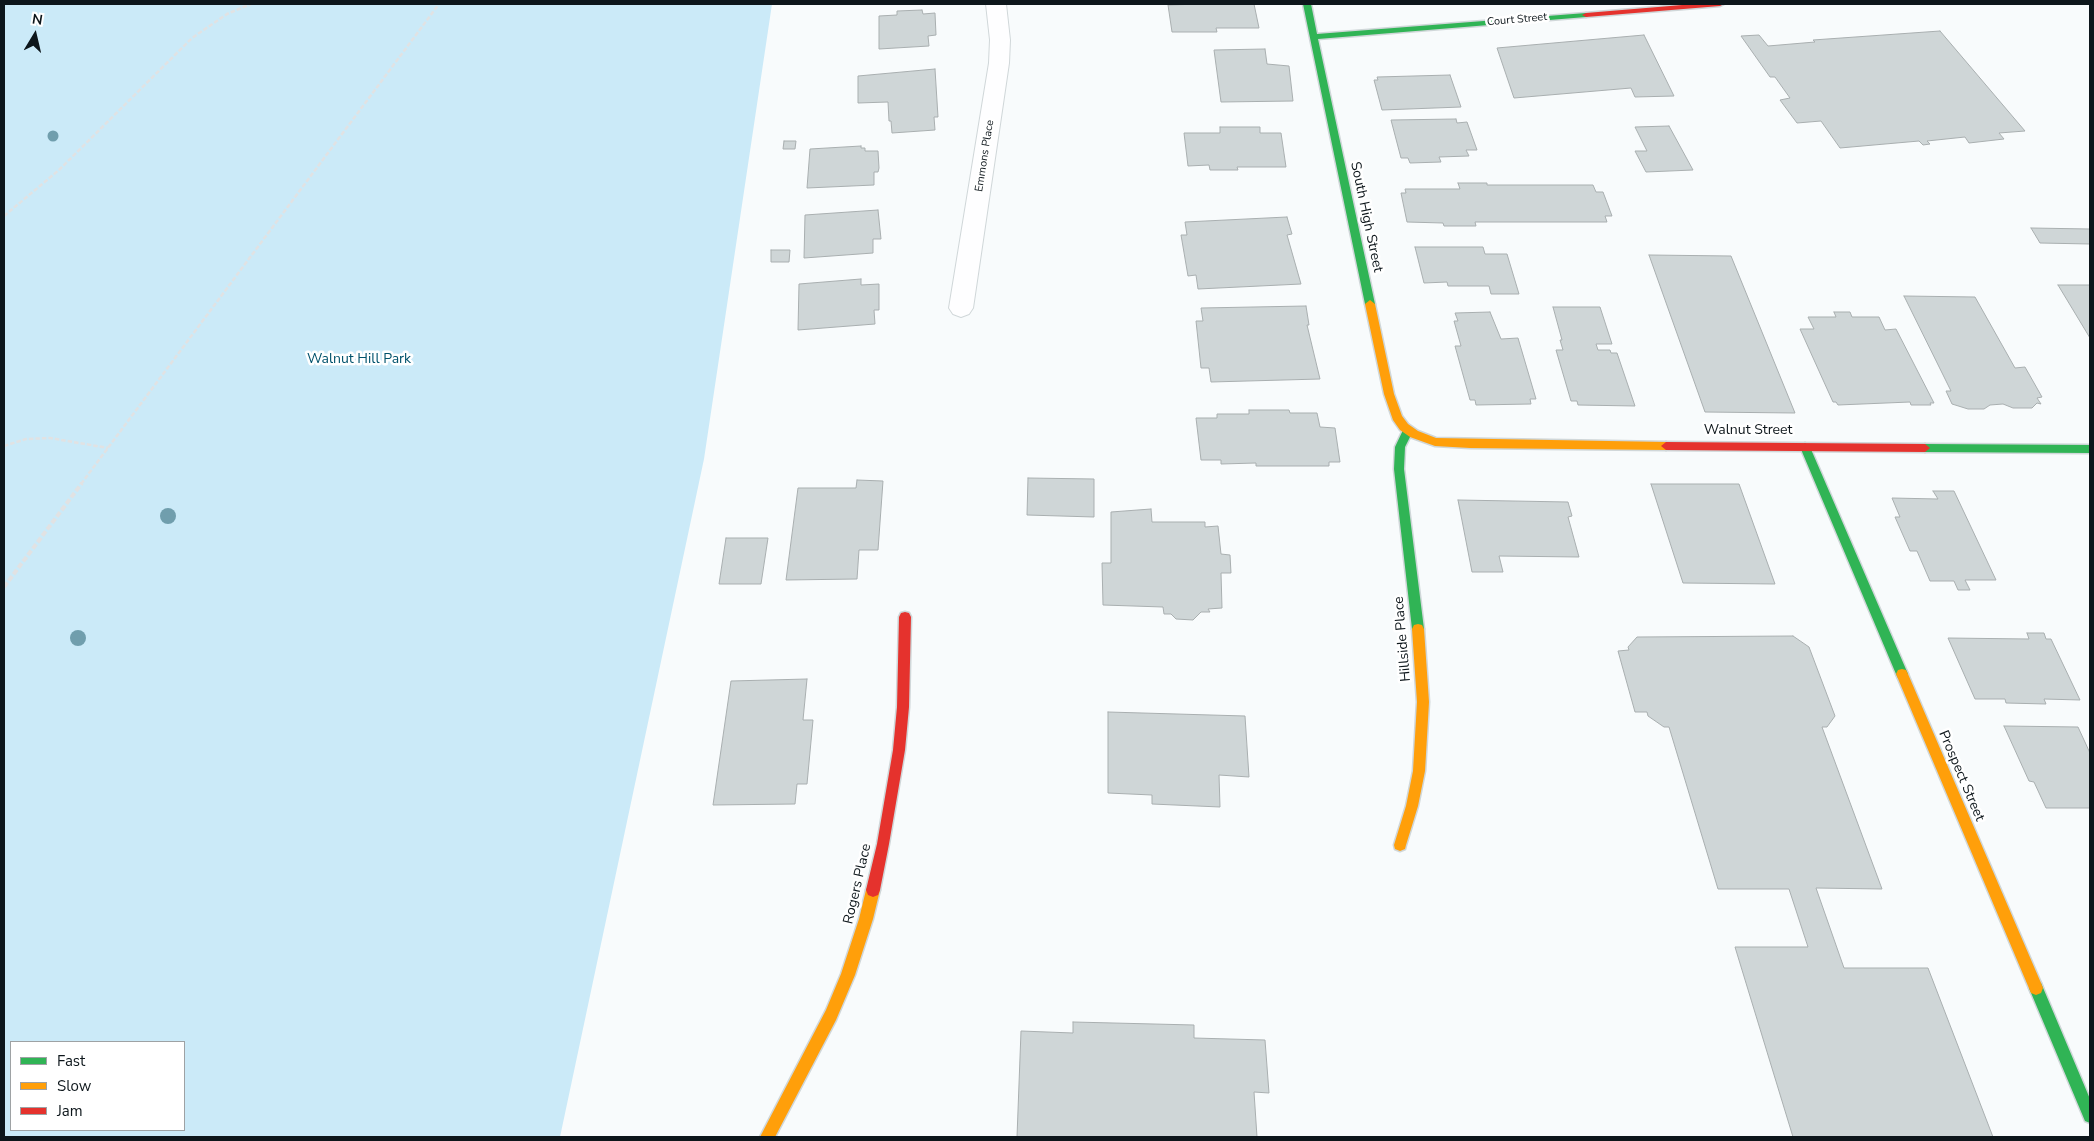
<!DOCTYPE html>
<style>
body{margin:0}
#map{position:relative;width:2094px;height:1141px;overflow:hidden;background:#f8fbfc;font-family:"Nunito Sans",sans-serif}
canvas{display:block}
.frame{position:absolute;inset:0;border:5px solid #0d161b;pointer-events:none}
.legend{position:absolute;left:10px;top:1041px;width:175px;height:90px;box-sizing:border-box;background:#fff;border:1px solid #9ea2a4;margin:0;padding:6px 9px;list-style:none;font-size:15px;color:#0d161b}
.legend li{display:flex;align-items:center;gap:10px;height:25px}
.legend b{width:25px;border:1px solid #9ea2a4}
.north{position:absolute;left:10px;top:10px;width:50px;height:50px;-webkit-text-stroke:4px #fff;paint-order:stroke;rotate:9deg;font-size:14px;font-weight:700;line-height:20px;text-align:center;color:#0d161b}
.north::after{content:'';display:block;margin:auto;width:18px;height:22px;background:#0d161b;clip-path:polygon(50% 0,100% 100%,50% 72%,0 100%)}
</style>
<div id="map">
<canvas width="2094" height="1141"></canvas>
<div class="frame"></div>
<ul class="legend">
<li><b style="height:6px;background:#30b455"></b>Fast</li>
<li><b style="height:6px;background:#ff9f0a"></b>Slow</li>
<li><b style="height:6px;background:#e5322d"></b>Jam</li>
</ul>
<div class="north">N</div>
</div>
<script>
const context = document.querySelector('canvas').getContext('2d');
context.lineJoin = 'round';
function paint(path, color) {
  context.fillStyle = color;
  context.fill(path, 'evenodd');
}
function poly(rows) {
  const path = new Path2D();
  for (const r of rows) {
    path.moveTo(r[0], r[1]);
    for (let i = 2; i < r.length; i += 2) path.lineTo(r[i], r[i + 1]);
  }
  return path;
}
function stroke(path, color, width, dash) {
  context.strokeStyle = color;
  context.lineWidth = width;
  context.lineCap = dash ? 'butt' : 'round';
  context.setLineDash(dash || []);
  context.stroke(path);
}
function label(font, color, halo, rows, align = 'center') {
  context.font = font + ' "Nunito Sans",sans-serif';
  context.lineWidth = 5;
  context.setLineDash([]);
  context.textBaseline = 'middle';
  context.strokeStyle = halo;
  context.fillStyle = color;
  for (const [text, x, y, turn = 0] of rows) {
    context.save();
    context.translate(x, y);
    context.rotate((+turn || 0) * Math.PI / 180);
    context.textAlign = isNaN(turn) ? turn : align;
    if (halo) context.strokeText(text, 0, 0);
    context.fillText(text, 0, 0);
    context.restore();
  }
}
const green = poly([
 [4,4,772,4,704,459,560,1137,4,1137],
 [11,1042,184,1042,184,1130,11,1130]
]);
const building = poly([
 [1201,4,1254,4,1259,28,1216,28,1217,32,1172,32,1168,5,1201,4],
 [922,10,923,14,935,13,936,35,928,36,929,46,879,49,879,16,897,15,897,11,922,10],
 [1940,31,2025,131,1999,133,2004,139,1969,143,1965,137,1927,141,1930,144,1923,145,1919,141,1840,148,1821,121,1797,123,1780,100,1790,98,1775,77,1770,77,1741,36,1759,35,1768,46,1815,42,1813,40,1940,31],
 [1644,35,1674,96,1635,97,1631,88,1514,98,1497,48,1644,35],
 [1265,49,1267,64,1289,66,1293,101,1221,102,1214,50,1265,49],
 [935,69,938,117,934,117,935,130,892,133,891,121,889,121,888,102,858,103,858,76,935,69],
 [1450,75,1461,107,1382,110,1374,80,1378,80,1377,77,1450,75],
 [1456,119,1457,123,1467,122,1477,150,1466,150,1469,156,1439,157,1441,162,1410,163,1408,158,1401,158,1391,120,1456,119],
 [1669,126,1693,170,1646,172,1635,151,1647,151,1635,127,1669,126],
 [1220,127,1260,127,1260,133,1281,133,1286,167,1237,167,1238,170,1210,170,1209,165,1188,166,1184,133,1220,133,1220,127],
 [784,141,796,141,795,149,783,149,784,141],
 [861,146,861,148,865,148,865,151,878,151,879,168,878,172,874,172,874,185,807,188,810,149,861,146],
 [1458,183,1487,183,1487,185,1593,185,1596,192,1603,192,1612,216,1605,216,1607,222,1475,222,1476,226,1444,226,1443,223,1407,222,1401,193,1406,193,1405,189,1460,189,1458,183],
 [878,210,881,239,873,239,873,253,804,258,805,215,878,210],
 [1287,217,1292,234,1287,235,1301,284,1198,289,1196,275,1188,276,1181,235,1187,235,1185,222,1287,217],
 [2031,228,2090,229,2090,244,2040,243,2031,228],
 [1415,247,1483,247,1485,254,1507,254,1519,294,1491,294,1489,286,1448,286,1447,282,1424,283,1415,247],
 [771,250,790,250,789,262,771,262,771,250],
 [1649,255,1731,256,1795,413,1705,412,1649,255],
 [861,279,861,285,879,284,879,310,874,310,875,324,798,330,799,284,861,279],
 [2058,285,2090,285,2090,338,2058,285],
 [1904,296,1975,297,2015,368,2025,367,2042,397,2037,398,2041,404,2037,403,2032,408,2013,408,2003,404,1990,405,1984,409,1968,409,1952,404,1946,391,1951,391,1904,296],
 [1306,306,1309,325,1307,325,1320,379,1211,382,1209,368,1201,368,1196,321,1203,321,1201,308,1306,306],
 [1553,307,1600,307,1612,344,1596,344,1598,350,1610,350,1611,353,1617,353,1635,406,1578,405,1577,401,1571,401,1556,350,1563,350,1560,340,1562,340,1553,307],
 [1490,312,1501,339,1518,338,1536,399,1530,399,1531,404,1476,405,1475,400,1470,400,1455,346,1461,346,1454,321,1458,321,1455,313,1490,312],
 [1834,312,1850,312,1852,317,1879,317,1885,330,1896,329,1934,403,1930,403,1931,405,1911,405,1910,402,1838,405,1836,402,1833,402,1800,329,1814,329,1808,317,1836,317,1834,312],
 [1249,410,1289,410,1290,413,1317,413,1320,427,1335,428,1340,462,1329,462,1329,466,1256,466,1256,463,1221,464,1221,460,1201,460,1196,418,1217,418,1217,414,1249,414,1249,410],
 [1028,478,1094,479,1094,517,1027,515,1028,478],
 [857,480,883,481,878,550,859,550,857,579,786,580,798,488,856,488,857,480],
 [1651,484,1739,484,1775,584,1683,583,1651,484],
 [1933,491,1954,491,1996,580,1965,580,1970,590,1958,590,1954,581,1930,581,1917,551,1910,551,1895,517,1900,517,1892,498,1938,499,1933,491],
 [1458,500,1568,502,1572,516,1568,517,1579,557,1499,556,1503,572,1472,572,1458,500],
 [1151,509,1152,522,1205,522,1205,527,1218,526,1221,554,1230,555,1231,573,1221,573,1222,608,1208,609,1210,612,1201,612,1193,620,1176,619,1171,614,1164,614,1163,607,1103,605,1102,563,1111,563,1111,512,1151,509],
 [726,538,768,538,761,584,719,584,726,538],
 [2027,633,2044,633,2046,639,2051,639,2080,700,2044,699,2046,704,2006,703,2005,699,1975,699,1948,638,2029,639,2027,633],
 [1793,636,1809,647,1835,716,1827,727,1822,727,1882,889,1816,888,1844,968,1928,968,1993,1137,1793,1137,1735,947,1808,947,1789,889,1718,889,1669,727,1664,727,1648,716,1647,712,1635,712,1618,651,1629,650,1628,647,1637,637,1793,636],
 [807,679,803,720,813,720,807,784,797,784,795,804,713,805,731,681,807,679],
 [1108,712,1245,716,1249,777,1219,775,1220,807,1152,804,1152,795,1108,793,1108,712],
 [2004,726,2078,727,2090,753,2090,808,2046,808,2034,782,2029,781,2004,726],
 [1073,1022,1194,1025,1194,1038,1265,1040,1269,1093,1254,1092,1257,1137,1017,1137,1021,1031,1073,1033,1073,1022]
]);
const pathFar1 = poly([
 [4,216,59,170,192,38,227,14,251,4],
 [4,446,26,439,50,438,108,448],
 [81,484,439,4]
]);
const path = poly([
 [4,587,82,483]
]);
const street = poly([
 [986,4,1006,4,1010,40,1009,63,973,308,969,314,961,317,953,314,949,308,989,63,990,40,986,4]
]);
const fast = poly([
 [1303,4,1311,4,1317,34,1586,13,1590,15,1586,17,1318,39,1375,304,1370,308,1365,304,1303,4],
 [1408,427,1413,431,1405,447,1404,469,1424,629,1422,633,1418,634,1414,633,1412,629,1394,469,1395,447,1404,428,1408,427],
 [1805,443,1810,447,1908,674,1906,678,1902,679,1898,678,1896,674,1800,447,1805,443],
 [1925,444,2090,445,2090,453,1925,452,1920,448,1925,444],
 [2036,981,2041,983,2090,1099,2090,1123,2085,1121,2029,988,2031,983,2036,981]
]);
const slow = poly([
 [1370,300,1375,304,1394,394,1402,416,1408,424,1418,431,1436,438,1666,442,1671,446,1666,450,1470,448,1435,446,1410,437,1400,430,1393,420,1384,394,1365,304,1370,300],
 [1418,624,1422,625,1424,629,1429,702,1425,771,1418,806,1406,845,1405,849,1400,851,1395,849,1394,845,1406,806,1413,771,1417,702,1412,629,1414,625,1418,624],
 [1902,669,1906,670,1908,674,2041,983,2043,988,2041,993,2036,995,2031,993,1896,674,1898,670,1902,669],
 [873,883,878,885,880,890,873,919,855,975,836,1020,775,1137,760,1137,826,1010,841,974,859,919,866,890,868,885,873,883]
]);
const jam = poly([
 [1694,4,1724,4,1720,6,1586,17,1582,15,1586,13,1694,4],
 [1666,442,1925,444,1930,448,1925,452,1666,450,1661,446,1666,442],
 [905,612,909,613,911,617,909,707,905,750,889,844,880,890,878,895,873,897,868,895,866,890,877,844,893,750,897,707,899,617,901,613,905,612]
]);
const trees = [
 [53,136,5.5],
 [168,516,8],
 [78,638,8]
];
const farStreetnames = [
 ["Court Street",1517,20,-5],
 ["Emmons Place",985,156,-81]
];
const streetNames = [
 ["South High Street",1366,217,78],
 ["Walnut Street",1748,431],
 ["Hillside Place",1403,639,-95],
 ["Prospect Street",1961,776,67],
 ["Rogers Place",858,884,-77]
];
const parkNames = [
 ["Walnut Hill Park",359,360]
];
paint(green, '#cbeaf8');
paint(building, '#cfd6d7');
stroke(building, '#a9afb0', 1);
stroke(street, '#d0d7d9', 2);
stroke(fast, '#d0d7d9', 3);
stroke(slow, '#d0d7d9', 3);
stroke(jam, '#d0d7d9', 3);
stroke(pathFar1, '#e1e2e3', 2.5, [4.5, 2]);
stroke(path, '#e1e2e3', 4, [5.5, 2.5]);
paint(street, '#fefeff');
paint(fast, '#30b455');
paint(slow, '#ff9f0a');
paint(jam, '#e5322d');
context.fillStyle = '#709ead';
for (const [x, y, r] of trees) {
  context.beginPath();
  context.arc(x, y, r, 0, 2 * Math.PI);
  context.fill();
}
label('11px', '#0d161b', '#fff', farStreetnames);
label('14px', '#0d161b', '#fff', streetNames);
label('14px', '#00526c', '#fff', parkNames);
</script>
